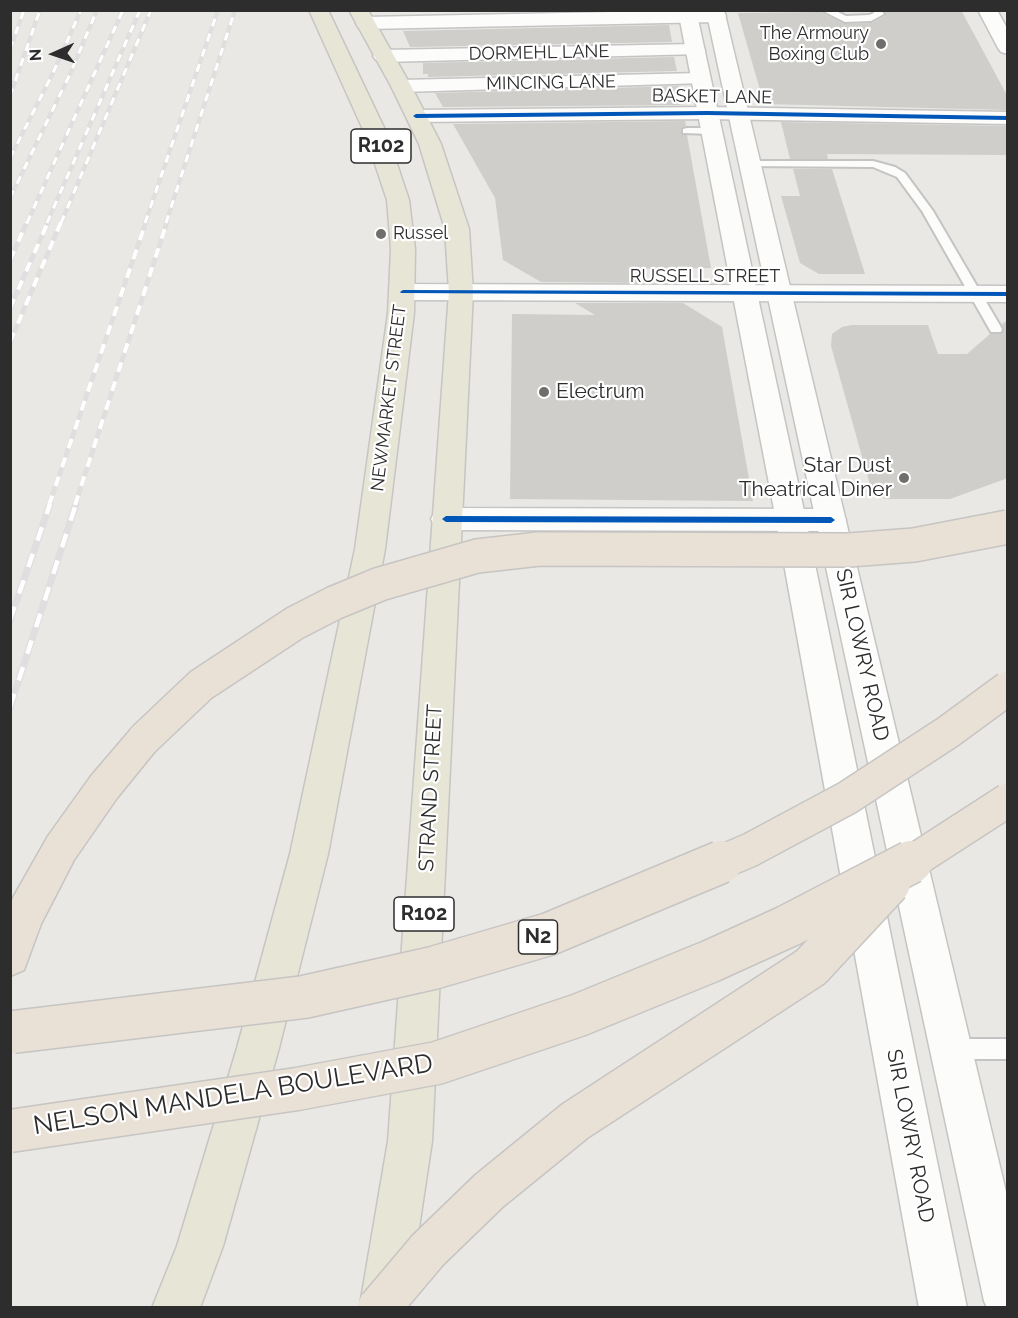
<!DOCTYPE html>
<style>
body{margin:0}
#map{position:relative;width:1018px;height:1318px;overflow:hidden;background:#eae8e4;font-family:Raleway,sans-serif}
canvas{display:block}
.frame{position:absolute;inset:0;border:12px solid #2d2d2d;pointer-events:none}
.north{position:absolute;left:24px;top:24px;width:60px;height:60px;-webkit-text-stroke:4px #fff;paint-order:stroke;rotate:267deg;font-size:16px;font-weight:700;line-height:24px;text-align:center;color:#2d2d2d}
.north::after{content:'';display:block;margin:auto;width:21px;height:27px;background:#2d2d2d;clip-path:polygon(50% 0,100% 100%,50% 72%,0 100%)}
</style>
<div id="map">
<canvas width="1018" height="1318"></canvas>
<div class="frame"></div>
<div class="north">N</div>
</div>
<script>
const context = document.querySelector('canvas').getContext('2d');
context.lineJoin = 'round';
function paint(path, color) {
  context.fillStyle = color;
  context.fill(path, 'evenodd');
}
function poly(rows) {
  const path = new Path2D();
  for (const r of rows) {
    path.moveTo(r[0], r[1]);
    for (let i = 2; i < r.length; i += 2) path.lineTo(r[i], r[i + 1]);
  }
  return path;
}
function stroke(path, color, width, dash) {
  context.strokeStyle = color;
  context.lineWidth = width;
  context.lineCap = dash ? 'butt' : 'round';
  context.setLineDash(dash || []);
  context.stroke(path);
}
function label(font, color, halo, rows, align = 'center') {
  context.font = font + ' Raleway,sans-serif';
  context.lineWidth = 4.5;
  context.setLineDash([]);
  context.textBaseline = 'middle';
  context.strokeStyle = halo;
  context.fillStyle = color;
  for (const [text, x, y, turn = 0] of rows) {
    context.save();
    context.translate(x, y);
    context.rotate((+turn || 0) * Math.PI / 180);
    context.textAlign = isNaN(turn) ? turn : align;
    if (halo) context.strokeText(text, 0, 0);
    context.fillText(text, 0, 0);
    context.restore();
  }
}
const building = poly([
 [884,10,961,10,1008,97,1008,110,764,104,738,13,820,12,845,24,872,23,885,16],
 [669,25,672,42,410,47,403,31],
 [674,57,677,71,428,77,428,74,423,74,423,63],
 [679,86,683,105,443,107,435,93],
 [685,121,686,126,681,128,681,133,687,135,711,268,628,269,649,283,541,282,503,260,495,198,453,124],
 [781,122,1008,126,1008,155,827,154,828,159,790,159],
 [793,169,832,169,865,274,819,274,800,263,781,196,800,196],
 [575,303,683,303,722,327,753,501,510,499,512,314,595,315],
 [1008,320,1008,478,950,499,885,499,872,492,831,346,832,334,842,327,852,325,928,325,938,354,967,354,990,334,1002,334,1004,330,1002,324]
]);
const lane = poly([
 [821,10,834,10,846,16,869,15,874,13,873,10,881,10,884,14,871,21,845,22,821,10],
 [687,128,711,128,716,131,711,134,683,133,683,129,687,128],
 [750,161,873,161,895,167,905,173,933,211,1002,329,1001,332,991,332,922,211,897,177,873,167,746,166,746,162,750,161],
 [951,1039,1008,1039,1008,1059,951,1059,944,1056,941,1049,944,1042,951,1039]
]);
const street = poly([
 [712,10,724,12,726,16,724,20,717,22,365,29,358,27,356,23,358,19,365,17,712,10],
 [978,10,997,10,1008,30,1008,54,1001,52,998,48,978,10],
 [695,44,702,46,705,50,702,54,383,62,376,60,373,56,376,52,383,50,695,44],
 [700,73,707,75,710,79,707,83,401,92,394,90,391,86,394,82,401,80,700,73],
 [707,107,1008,112,1008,124,707,119,416,122,409,120,406,116,409,112,416,110,707,107],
 [403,284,1008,286,1008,302,403,300,394,297,391,292,394,287,403,284],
 [446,508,831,509,842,512,846,520,842,528,831,531,446,530,435,527,431,519,435,511,446,508]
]);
const secondary = poly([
 [678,10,696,10,806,520,967,1308,919,1308,776,520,678,10],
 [706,10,724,10,1008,1200,1008,1308,987,1308,984,1301,706,10]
]);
const primary = poly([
 [309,10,328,10,387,134,409,200,415,249,414,313,385,549,328,854,279,1048,223,1246,200,1308,152,1308,177,1246,237,1048,290,854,355,549,388,313,391,249,387,200,365,134,309,10],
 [349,10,368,10,411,86,441,144,469,229,473,292,432,1141,407,1308,361,1308,360,1305,388,1141,449,292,445,229,419,144,391,86,349,10]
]);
const highway = poly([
 [144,724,156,728,161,739,156,750,117,798,74,860,41,924,24,970,10,976,10,903,48,836,91,776,132,728,144,724]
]);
const railFar2 = poly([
 [10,15,12,10],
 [10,49,24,10],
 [10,96,40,10],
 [10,158,53,73,81,10],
 [10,198,70,74,97,10],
 [27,223,123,10],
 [47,223,140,10],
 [61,223,151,10],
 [145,223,218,10],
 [166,223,235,10]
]);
const railFar1 = poly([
 [10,260,27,222],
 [10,308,48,222],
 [10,342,61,222],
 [49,505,146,222],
 [75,505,167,222]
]);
const rail = poly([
 [10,620,50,504],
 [10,707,76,504]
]);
const highwayBridgeFar1 = poly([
 [144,739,201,685,295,623,334,603,380,584,477,556,539,549,849,550,914,545,1008,527],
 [717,864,750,850,847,798,948,732,1008,688],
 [909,864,1008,800]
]);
const highwayBridge = poly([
 [13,1032,304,997,433,968,549,934,721,862],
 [10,1131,297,1089,437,1063,579,1015,711,961,788,926,911,862],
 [379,1308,428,1250,489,1191,575,1121,811,967,889,883]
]);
const cycleway = poly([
 [707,111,1008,116,1008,120,707,115,416,118,413,116,416,114,707,111],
 [403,290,1008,292,1008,296,401,293,400,292,403,290],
 [446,516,831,517,835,520,831,523,446,522,442,519,446,516]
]);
const markers = [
 [881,44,6,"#6f6e6d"],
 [381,234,6,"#6f6e6d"],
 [544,392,6,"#6f6e6d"],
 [904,478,6,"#6f6e6d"]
];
const farPoinames = [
 ["The Armoury",869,34],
 ["Boxing Club",869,55],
 ["Russel",393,234,"left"]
];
const farStreetnames = [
 ["DORMEHL LANE",539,53,-1],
 ["MINCING LANE",551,83,-1],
 ["BASKET LANE",712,97,1],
 ["RUSSELL STREET",705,277],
 ["NEWMARKET STREET",389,398,-83]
];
const shields = [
 [381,146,60],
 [424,914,60],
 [538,937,39]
];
const shieldNames = [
 ["R102",381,146],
 ["R102",424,914],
 ["N2",538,937]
];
const poiNames = [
 ["Electrum",556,392],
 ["Star Dust",892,466,"right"],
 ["Theatrical Diner",892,490,"right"]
];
const streetNames = [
 ["SIR LOWRY ROAD",862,655,77],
 ["STRAND STREET",431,788,-87],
 ["SIR LOWRY ROAD",910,1136,79]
];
const nearStreetnames = [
 ["NELSON MANDELA BOULEVARD",233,1095,-9]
];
paint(building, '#cfceca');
stroke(lane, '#c4c4c4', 4);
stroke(street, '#c4c4c4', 3);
stroke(secondary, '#c4c4c4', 3);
stroke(primary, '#c6c5c3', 3);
stroke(highway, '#c6c5c3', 3);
paint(lane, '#fcfcfb');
paint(street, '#fcfcfb');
paint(secondary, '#fcfcfb');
paint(primary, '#e7e5d6');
paint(highway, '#e9e0d6');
stroke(railFar2, '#dfdfe0', 4.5);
stroke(railFar1, '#dfdfe0', 5);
stroke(rail, '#dfdfe0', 7);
stroke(railFar2, '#fff', 3, [8]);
stroke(railFar1, '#fff', 4, [10]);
stroke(rail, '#fff', 4.5, [14]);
stroke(highwayBridgeFar1, '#c6c5c3', 36, []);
stroke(highwayBridge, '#c6c5c3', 45, []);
stroke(highwayBridgeFar1, '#e9e0d6', 33);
stroke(highwayBridge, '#e9e0d6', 42);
paint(cycleway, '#0057b8');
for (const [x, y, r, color] of markers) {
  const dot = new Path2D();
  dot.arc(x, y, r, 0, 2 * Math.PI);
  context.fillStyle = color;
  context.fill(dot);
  stroke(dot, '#fff', 2);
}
label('18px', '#2d2d2d', '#fff', farPoinames, 'right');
label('18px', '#2d2d2d', '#fff', farStreetnames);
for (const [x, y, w] of shields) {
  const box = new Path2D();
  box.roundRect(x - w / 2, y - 17, w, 34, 4.5);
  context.fillStyle = '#fff';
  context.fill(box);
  stroke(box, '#2d2d2d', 1.5);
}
label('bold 20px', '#2d2d2d', null, shieldNames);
label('21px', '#2d2d2d', '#fff', poiNames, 'left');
label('21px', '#2d2d2d', '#fff', streetNames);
label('26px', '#2d2d2d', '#fff', nearStreetnames);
</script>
